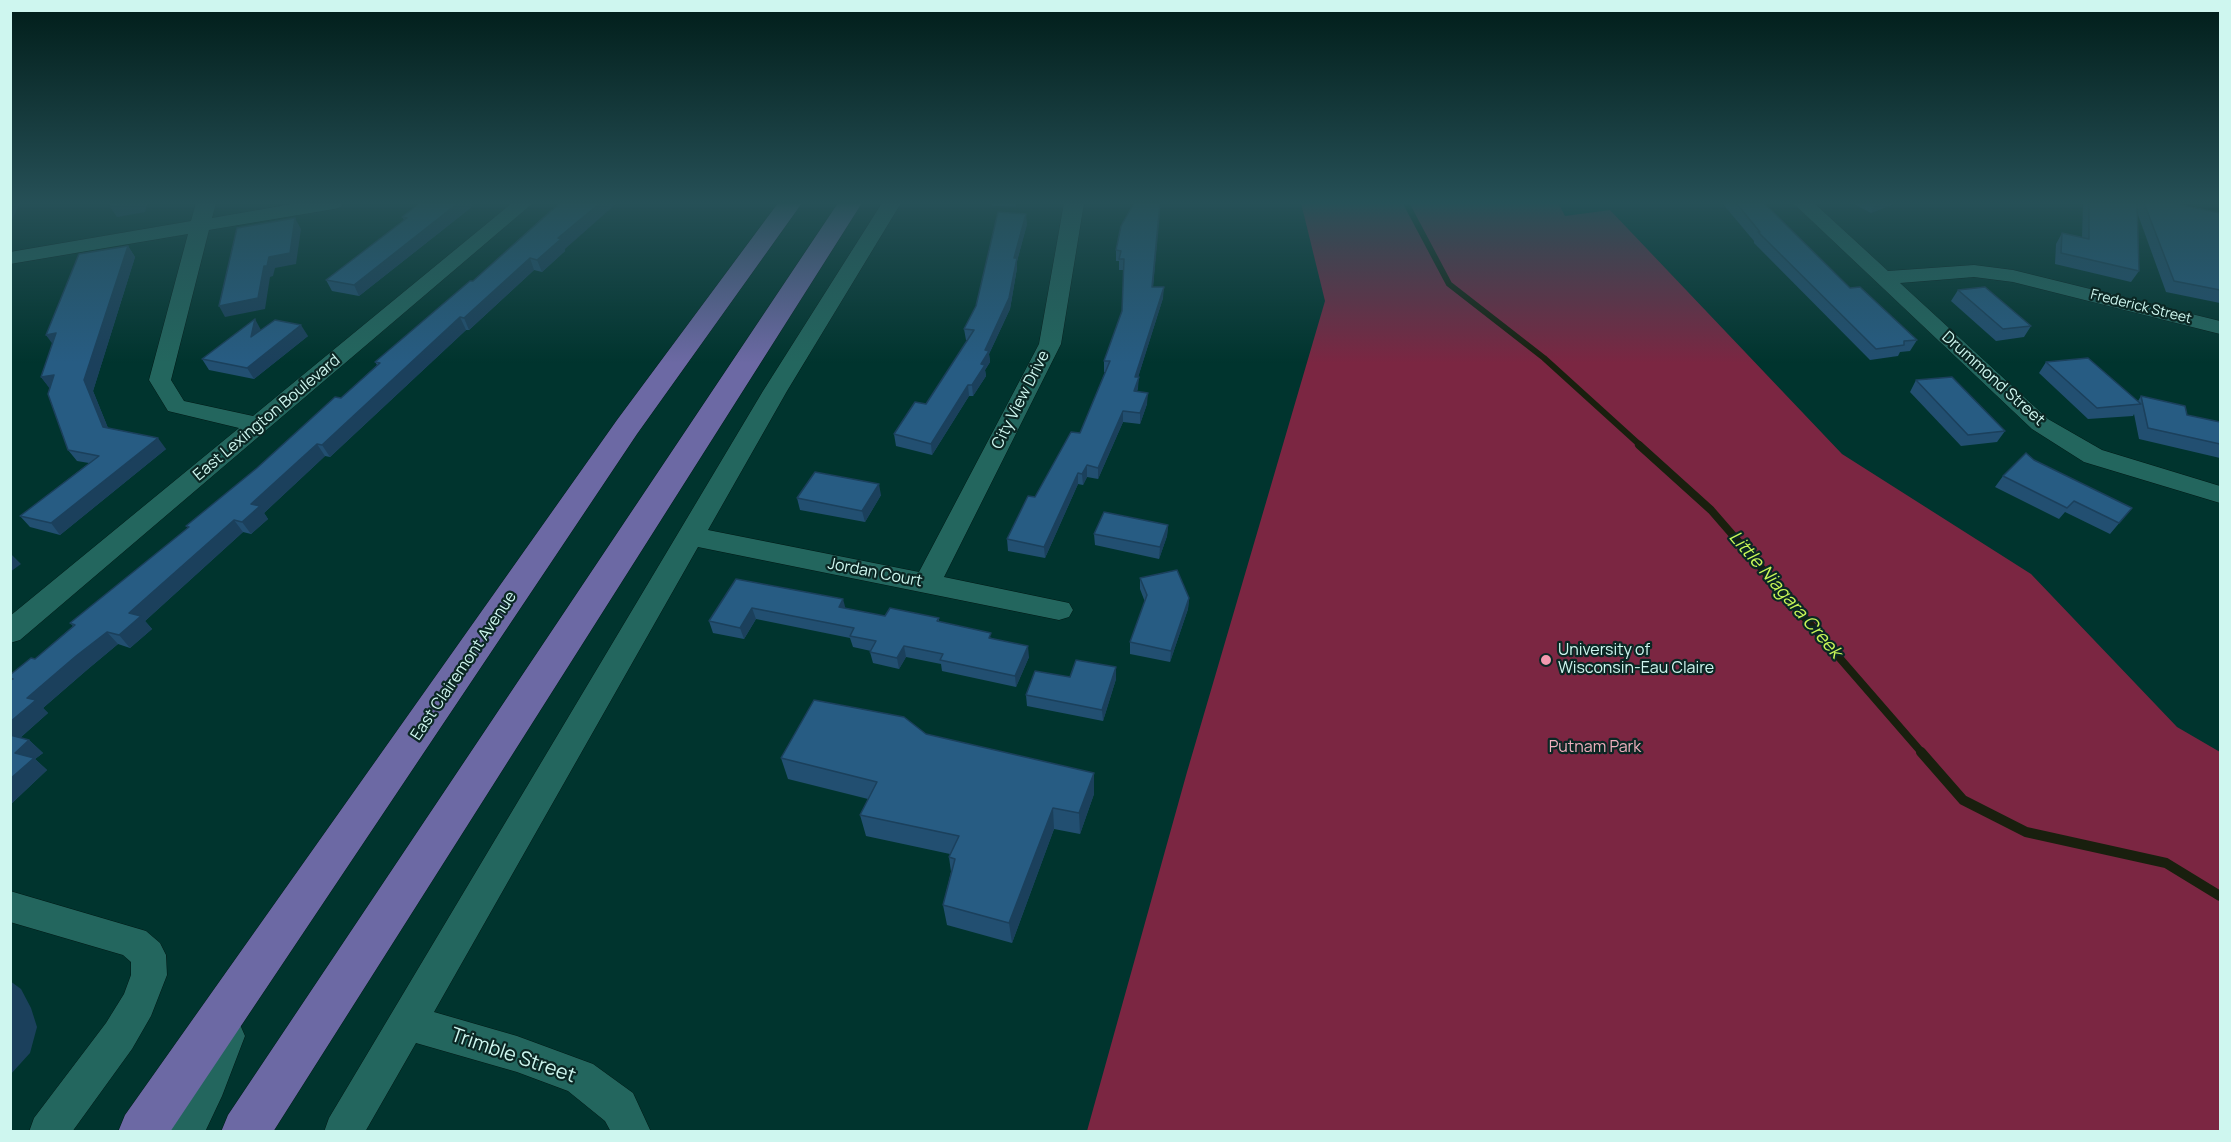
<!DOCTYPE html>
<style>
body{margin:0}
#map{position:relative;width:2231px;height:1142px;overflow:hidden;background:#00342e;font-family:Manrope,sans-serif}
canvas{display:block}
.frame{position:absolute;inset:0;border:12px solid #cef6ef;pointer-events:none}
</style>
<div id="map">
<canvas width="2231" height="1142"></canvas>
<div class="frame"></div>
</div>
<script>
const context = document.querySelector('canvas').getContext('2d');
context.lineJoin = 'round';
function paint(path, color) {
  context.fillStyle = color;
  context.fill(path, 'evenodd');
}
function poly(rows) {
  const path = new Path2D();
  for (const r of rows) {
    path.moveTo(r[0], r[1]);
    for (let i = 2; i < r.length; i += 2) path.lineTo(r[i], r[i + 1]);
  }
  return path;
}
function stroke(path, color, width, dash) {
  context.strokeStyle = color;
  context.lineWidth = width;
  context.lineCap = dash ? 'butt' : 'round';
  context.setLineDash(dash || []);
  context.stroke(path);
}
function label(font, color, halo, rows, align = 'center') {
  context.font = font + ' Manrope,sans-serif';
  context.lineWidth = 4.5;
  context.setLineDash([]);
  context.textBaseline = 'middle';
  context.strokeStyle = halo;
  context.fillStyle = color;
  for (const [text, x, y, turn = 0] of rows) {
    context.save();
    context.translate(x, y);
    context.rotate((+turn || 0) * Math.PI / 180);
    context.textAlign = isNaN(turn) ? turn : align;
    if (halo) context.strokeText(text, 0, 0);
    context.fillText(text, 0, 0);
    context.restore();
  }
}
const green = poly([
 [1301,203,1558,203,1565,216,1610,210,1842,454,2031,574,2177,727,2220,752,2220,1131,1087,1131,1187,772,1325,301]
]);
const streamFar2 = poly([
 [1406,203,1449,284,1544,358,1641,446]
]);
const streamFar1 = poly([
 [1639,445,1711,510,1923,754]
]);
const stream = poly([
 [1921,752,1963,800,2026,832,2166,863,2220,896]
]);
const minor = poly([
 [196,203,216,203,212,218,298,203,343,203,341,207,334,209,209,230,171,380,184,401,253,416,512,203,533,203,20,640,10,643,10,616,239,428,168,411,149,380,188,234,10,264,10,252,191,221,196,203],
 [882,203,901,203,787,391,708,530,919,572,1039,344,1064,203,1084,203,1061,344,944,577,1069,603,1073,610,1069,617,1059,620,698,547,434,1012,517,1036,593,1064,633,1093,651,1132,611,1132,605,1121,568,1091,517,1072,416,1043,365,1132,324,1132,329,1118,763,391,882,203],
 [1793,203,1814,203,1888,271,1974,265,2013,270,2220,321,2220,334,2013,282,1974,277,1900,283,2048,419,2102,450,2220,486,2220,503,2084,462,2032,429,1793,203],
 [10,891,146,931,160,943,166,955,167,975,151,1016,132,1049,72,1132,29,1132,34,1118,106,1023,124,994,131,975,131,962,123,955,10,922,10,891]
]);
const tertiary = poly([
 [222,1014,238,1020,245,1036,222,1096,205,1132,155,1132,182,1081,206,1020,222,1014]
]);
const primary = poly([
 [778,203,802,203,637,434,170,1132,118,1132,125,1115,617,420,778,203],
 [838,203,862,203,273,1132,221,1132,228,1115,838,203]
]);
const wall = poly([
 [991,203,1017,203,1016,207,992,206],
 [1160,203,1153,287,1163,298,1138,377,1138,388,1137,391,1147,404,1140,424,1123,422,1098,479,1087,477,1083,485,1078,484,1045,558,1008,551,1007,539,1035,497,1080,433,1105,372,1104,372,1104,361,1122,311,1124,270,1119,270,1119,261,1116,261,1116,250],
 [1722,203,1764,203,1850,288,1917,340,1910,351,1900,352,1898,356,1870,360,1754,243,1754,241],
 [1852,203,1894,203,1894,204,1871,213],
 [2083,203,2137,203,2137,205,2138,203,2173,203,2220,213,2220,303,2166,292,2137,212,2139,271,2131,282,2055,264,2056,244,2062,233,2082,237],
 [473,206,359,296,332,291,326,280,404,220,402,217],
 [551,210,565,251,542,272,534,270,469,330,466,330,330,457,325,456,264,513,268,519,251,534,243,532,145,621,152,629,130,648,118,644,88,669,43,708,48,713,20,738,29,740,43,753,35,759,47,770,10,805,10,675,35,659,73,626,70,623,188,528,186,526,257,468,341,398,377,365,375,362,473,281],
 [1027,224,1017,261,1017,268,1010,309,989,354,990,362,985,370,986,376,973,396,969,396,932,455,896,446,894,434,926,404,968,340,966,340,964,329,976,306],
 [128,246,135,257,93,391,108,428,166,449,60,535,30,527,20,516,89,463,77,461,68,450,50,388,41,377,53,343,46,335],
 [1958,290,2031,326,2024,337,1996,341,1951,301],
 [261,330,308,336,254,379,209,370,202,359],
 [2046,362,2138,401,2141,396,2187,415,2220,422,2220,458,2139,439,2134,414,2133,416,2088,419,2039,373],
 [1916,380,2005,431,1997,442,1961,446,1910,392],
 [2034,460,2132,508,2110,534,2065,512,2059,519,1995,487,2003,476],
 [881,495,865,522,800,510,797,498],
 [1168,525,1167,536,1159,559,1095,545,1094,534],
 [1140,578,1189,598,1188,609,1170,662,1130,654,1130,642,1145,602,1140,589],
 [736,579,845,608,885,616,939,618,939,622,992,638,1029,657,1016,687,942,671,941,664,906,657,899,669,873,663,870,652,871,651,853,647,850,638,756,619,744,639,713,633,709,621],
 [1070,677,1116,679,1103,721,1027,706,1026,695],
 [926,734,1094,773,1094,794,1080,834,1054,829,1012,943,947,925,943,905,951,872,949,857,950,854,866,836,860,815,868,799,788,779,781,758]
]);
const shadedWall = poly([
 [10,203,20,203,10,224],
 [129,203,148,203,145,212,117,217,110,207],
 [458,203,472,203,473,206,359,296,354,285],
 [600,203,617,203,565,249,565,251,542,272,537,260,558,238],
 [1160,203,1160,213,1152,298,1152,287],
 [1876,203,1894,203,1894,204,1871,213],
 [1026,214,1027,224,1017,261,1017,268,1010,309,989,354,990,362,985,370,986,376,973,396,972,385,985,350,1014,258],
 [295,218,301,229,296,264,275,268,273,276,270,277,265,309,225,317,219,306,264,266,269,257],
 [128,246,135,257,93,391,112,438,103,427,84,380],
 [530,258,534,270,469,330,464,318],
 [1164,287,1163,298,1135,387,1139,377,1138,388,1134,402,1135,377],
 [460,317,466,330,330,457,322,445],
 [255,319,261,330,251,337],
 [301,325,308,336,254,379,247,368],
 [56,333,54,346,46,335],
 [54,375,50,389,41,377],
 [968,385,969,396,932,455,931,444],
 [1148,393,1147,404,1140,424,1140,413],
 [1123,411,1123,422,1098,479,1098,468],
 [158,438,166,449,60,535,51,523],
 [317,444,325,456,264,513,268,519,251,534,242,522,251,504],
 [1087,465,1087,477,1083,485,1082,474],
 [1078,473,1078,484,1045,558,1044,547],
 [879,484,881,495,865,522,862,511],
 [234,520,243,532,145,621,152,629,130,648,119,635,129,613],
 [1168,525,1167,536,1159,559,1160,547],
 [10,553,21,564,10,572],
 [1189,598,1188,609,1170,662,1171,651],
 [843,599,846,610,839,607],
 [752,608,756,619,744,639,740,628],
 [107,632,118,644,88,669,43,708,48,713,12,745,10,743,10,722,27,698,76,656],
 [904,646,906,657,899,669,897,658],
 [1028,646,1029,657,1016,687,1015,676],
 [1116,667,1116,679,1103,721,1102,710],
 [29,740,43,753,35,759,47,770,10,805,10,779,15,753],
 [1094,773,1094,794,1080,834,1079,813],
 [1053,808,1054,829,1012,943,1009,923],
 [10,981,21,989,31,1008,37,1027,30,1053,10,1075]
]);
const building = poly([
 [111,203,129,203,110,207,111,203],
 [420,203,458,203,354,285,326,280,407,218,402,217,420,203],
 [560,203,600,203,558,238,561,239,537,260,530,258,464,318,460,317,322,445,317,444,251,504,260,506,242,522,234,520,129,613,141,616,119,635,107,632,76,656,27,698,36,700,10,722,10,680,13,679,10,678,10,675,31,658,35,659,75,625,70,623,189,527,186,526,257,468,335,397,341,398,380,363,375,362,470,281,473,281,560,203],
 [1134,203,1160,203,1152,287,1164,287,1135,377,1139,377,1134,391,1148,393,1140,413,1123,411,1098,468,1087,465,1082,474,1078,473,1044,547,1007,539,1028,496,1035,497,1071,432,1080,433,1110,361,1104,361,1122,311,1124,259,1119,259,1121,251,1116,250,1121,226,1134,203],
 [1736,203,1764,203,1850,288,1860,287,1917,340,1904,341,1904,345,1876,349,1758,232,1760,232,1736,203],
 [2089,203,2137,203,2139,271,2061,253,2062,233,2089,239,2089,203],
 [2144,203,2173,203,2220,213,2220,290,2174,281,2144,203],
 [998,212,1026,214,1014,258,1017,258,1009,298,985,350,989,351,981,364,985,365,972,385,968,385,931,444,894,434,915,402,926,404,974,330,964,329,976,306,998,212],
 [295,218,290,253,269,257,267,266,264,266,258,298,219,306,237,228,295,218],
 [128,246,84,380,103,427,158,438,51,523,20,516,99,456,68,450,48,394,54,375,41,377,56,333,46,335,79,254,128,246],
 [1985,287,2031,326,2003,329,1958,290,1985,287],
 [255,319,251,337,275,320,301,325,247,368,202,359,255,319],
 [2088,358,2141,404,2097,408,2046,362,2088,358],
 [1952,377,2005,431,1968,435,1916,380,1952,377],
 [2141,396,2185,406,2187,415,2220,422,2220,444,2148,428,2141,396],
 [2026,453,2034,460,2132,508,2119,523,2074,501,2067,508,2003,476,2026,453],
 [815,472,879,484,862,511,797,498,815,472],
 [1104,512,1168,525,1160,547,1094,534,1104,512],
 [1177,570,1189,598,1171,651,1130,642,1147,595,1140,578,1177,570],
 [736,579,843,599,839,607,885,616,890,608,939,618,937,621,991,633,989,638,1028,646,1015,676,940,660,943,654,904,646,897,658,870,652,876,641,850,636,854,628,752,608,740,628,709,621,736,579],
 [1076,660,1116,667,1102,710,1026,695,1035,671,1070,677,1076,660],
 [814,700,904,717,926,734,1094,773,1079,813,1053,808,1009,923,943,905,955,859,949,857,959,836,860,815,877,782,781,758,814,700],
 [10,735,29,740,15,753,34,758,10,779,10,735]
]);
const markers = [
 [1546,660,6,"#f29aaf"]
];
const farStreetnames = [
 ["Frederick Street",2141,307,14]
];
const streetNames = [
 ["Drummond Street",1993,379,42],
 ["City View Drive",1021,400,-63],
 ["East Lexington Boulevard",267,418,-40],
 ["Jordan Court",875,573,11],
 ["East Clairemont Avenue",464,666,-56]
];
const poiNames = [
 ["University of",1558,651],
 ["Wisconsin-Eau Claire",1558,669]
];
const parkNames = [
 ["Putnam Park",1595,748]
];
const waterNames = [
 ["Little Niagara Creek",1785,595,49]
];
const nearStreetnames = [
 ["Trimble Street",513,1056,19]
];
paint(green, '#7b2642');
stroke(streamFar2, '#191f0e', 6);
stroke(streamFar1, '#191f0e', 8);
stroke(stream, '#191f0e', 10);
stroke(minor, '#001916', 1);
stroke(tertiary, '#001916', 1);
stroke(primary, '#001916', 1);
paint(minor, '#23665e');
paint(tertiary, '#23665e');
paint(primary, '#6c69a4');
paint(wall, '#224f71');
paint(shadedWall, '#1b405c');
paint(building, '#275c83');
stroke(building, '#1b405c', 1.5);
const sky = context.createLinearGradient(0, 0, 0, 363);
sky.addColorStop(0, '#001d19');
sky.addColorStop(0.56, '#265057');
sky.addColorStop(1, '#26505700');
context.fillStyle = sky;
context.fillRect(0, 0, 2231, 363);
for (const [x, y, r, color] of markers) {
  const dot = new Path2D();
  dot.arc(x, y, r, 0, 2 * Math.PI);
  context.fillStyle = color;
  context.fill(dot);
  stroke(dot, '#0b2724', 2);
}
label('14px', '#cef6ef', '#0b2724', farStreetnames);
label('16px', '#cef6ef', '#0b2724', streetNames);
label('16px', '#cef6ef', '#0b2724', poiNames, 'left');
label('16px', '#efb0be', '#0b2724', parkNames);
label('italic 18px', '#caf858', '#0b2724', waterNames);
label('20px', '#cef6ef', '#0b2724', nearStreetnames);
</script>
